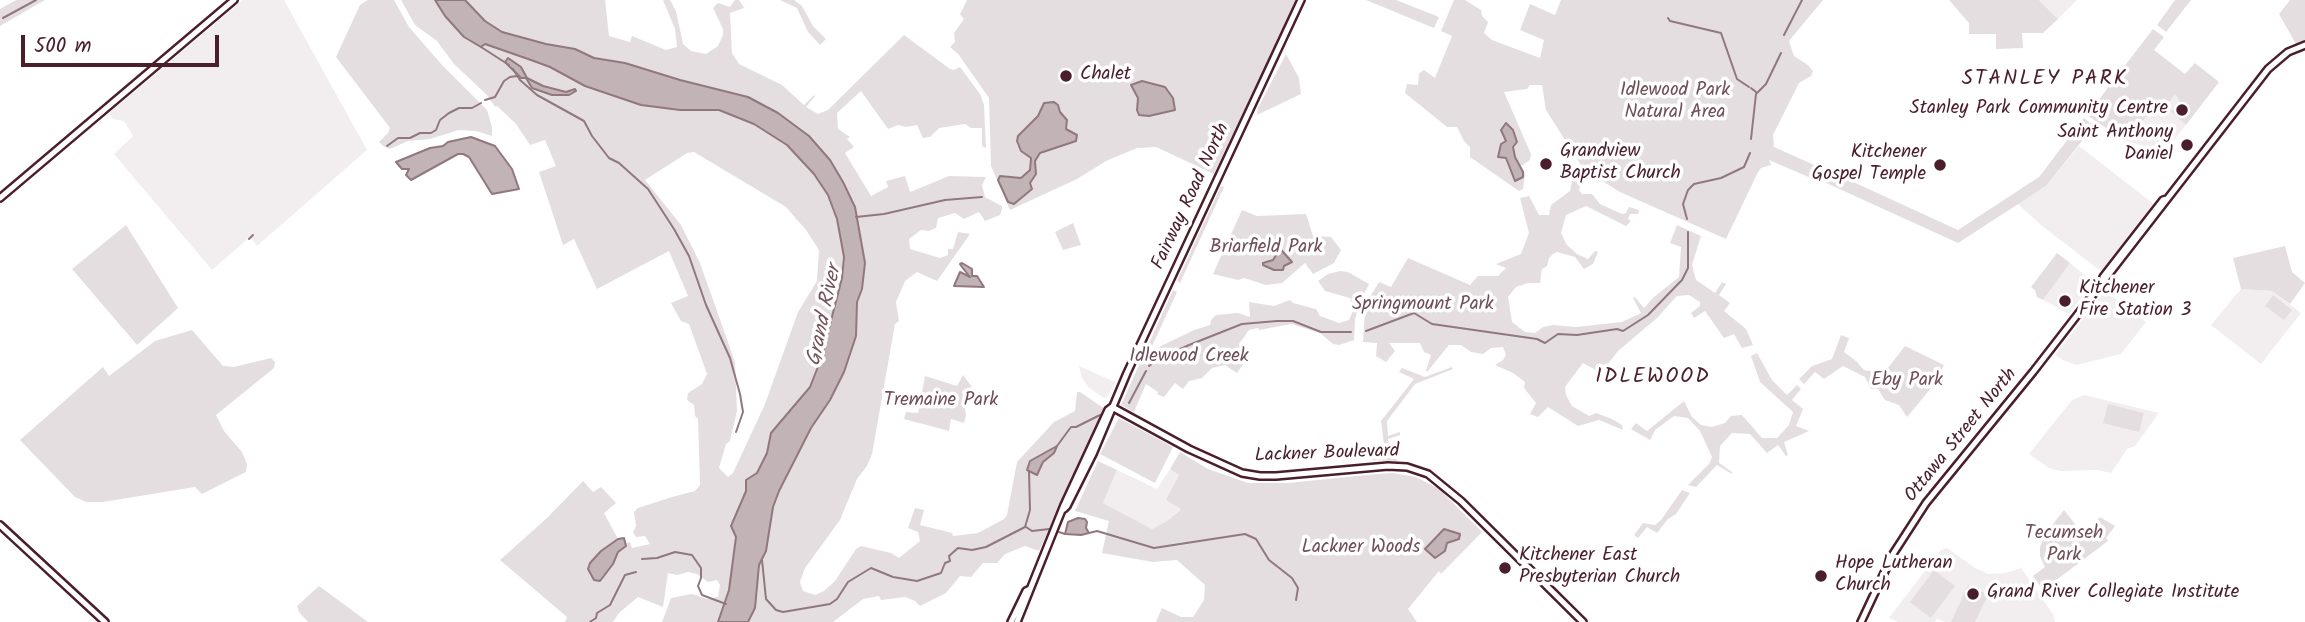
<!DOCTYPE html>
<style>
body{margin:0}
#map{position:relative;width:2305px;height:622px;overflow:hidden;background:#fff;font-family:Kalam,sans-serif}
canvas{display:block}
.scale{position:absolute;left:21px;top:35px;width:198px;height:32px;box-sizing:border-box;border:4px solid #4a1f2b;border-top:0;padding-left:9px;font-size:21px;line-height:24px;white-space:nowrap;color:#4a1f2b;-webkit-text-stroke:5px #fff;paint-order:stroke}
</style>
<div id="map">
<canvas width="2305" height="622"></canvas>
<div class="scale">500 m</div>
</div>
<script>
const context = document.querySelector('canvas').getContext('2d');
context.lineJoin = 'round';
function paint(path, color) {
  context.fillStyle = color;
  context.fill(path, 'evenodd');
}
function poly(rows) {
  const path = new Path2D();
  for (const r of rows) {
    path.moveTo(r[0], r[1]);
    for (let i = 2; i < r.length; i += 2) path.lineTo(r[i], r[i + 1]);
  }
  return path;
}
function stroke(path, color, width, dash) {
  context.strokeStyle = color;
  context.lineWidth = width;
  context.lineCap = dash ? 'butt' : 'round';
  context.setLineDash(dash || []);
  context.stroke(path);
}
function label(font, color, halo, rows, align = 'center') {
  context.font = font + ' Kalam,sans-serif';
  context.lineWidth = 7;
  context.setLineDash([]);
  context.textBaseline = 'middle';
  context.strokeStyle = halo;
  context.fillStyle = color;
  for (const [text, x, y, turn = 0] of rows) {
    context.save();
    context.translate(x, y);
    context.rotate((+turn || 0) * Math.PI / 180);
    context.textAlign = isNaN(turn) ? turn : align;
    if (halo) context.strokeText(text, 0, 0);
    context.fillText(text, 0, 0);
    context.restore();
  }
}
const built = poly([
 [243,0,284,0,367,150,257,246,250,237,212,270,114,154,133,136,124,121,113,119,109,113],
 [2039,0,2077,0,2058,19],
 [2177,83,2179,84,2180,101,2171,112,2186,125,2163,154,2151,148,2125,141],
 [2079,146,2155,205,2102,272,2042,226,2018,204,2046,186],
 [2070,263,2093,282,2069,314,2043,300],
 [2241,289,2272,291,2301,313,2261,364,2211,325],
 [2105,291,2146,322,2121,354,2076,365,2063,360,2055,355],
 [1079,366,1115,382,1108,396,1104,398,1089,388,1082,378],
 [2084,395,2159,413,2135,446,2127,449,2111,473,2098,470,2060,471,2049,468,2029,454,2072,400],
 [1170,469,1196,483,1189,501,1167,521,1152,529,1103,503,1117,470,1157,489],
 [1947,548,1975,568,1988,574,2006,573,2021,568,2053,614,2055,622,1945,622,1937,619,1935,622,1898,622,1889,618,1941,550]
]);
const green = poly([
 [16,0,45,0,0,26,0,9],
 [368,0,394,0,409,27,442,65,487,110,492,127,492,136,476,131,459,130,430,139,408,141,390,149,383,146,379,142,388,133,390,128,336,57,360,5],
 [401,0,435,0,445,16,464,37,550,67,585,86,641,105,680,110,719,110,754,124,787,145,814,174,828,195,837,219,844,257,842,278,814,380,771,433,767,453,757,473,746,480,746,491,740,502,729,591,718,622,662,622,671,598,692,594,707,599,718,597,720,585,717,580,708,582,697,574,688,572,677,575,668,573,663,607,638,597,619,613,613,622,565,622,567,617,500,560,547,518,583,481,593,492,601,487,616,503,604,513,618,539,593,559,613,564,618,552,626,543,630,542,632,548,650,544,645,536,636,537,633,532,636,526,634,512,638,508,672,497,695,491,700,485,698,419,695,416,694,405,687,400,688,393,702,384,707,374,689,324,681,321,671,303,688,296,669,251,597,289,574,239,563,245,539,172,556,166,545,140,530,145,516,124,497,106,495,107,487,95,454,64,437,41,415,25],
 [694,152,786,207,806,230,819,250,817,281,798,312,765,404,733,473,728,477,719,468,726,444,730,441,737,411,735,362,700,263,681,225,645,180,687,153],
 [465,0,605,0,609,36,630,42,632,36,666,50,677,47,675,29,663,0,670,0,676,11,683,44,691,51,706,54,718,46,723,35,723,29,713,8,718,3,730,7,735,0,739,0,744,8,730,13,732,53,739,64,782,85,804,105,814,95,815,96,806,107,818,114,828,110,904,35,950,69,954,70,960,67,980,94,984,105,986,148,982,146,982,128,971,128,965,124,939,128,930,137,923,138,917,125,906,127,898,125,888,129,861,91,837,113,838,129,850,137,847,139,854,147,845,153,871,196,888,187,886,181,905,176,910,192,949,176,986,177,982,185,985,197,1002,206,1002,209,1000,215,985,221,979,212,964,219,955,213,938,218,936,228,929,231,921,230,909,239,910,249,940,258,948,255,948,249,953,249,958,232,970,234,937,281,917,272,905,281,896,302,899,321,895,324,872,454,867,466,857,479,840,520,805,568,800,582,803,591,815,595,824,591,835,581,856,549,861,546,891,553,899,558,920,541,918,532,908,528,915,508,924,510,920,525,952,533,953,536,978,533,1004,519,1007,515,1017,462,1054,422,1075,411,1077,392,1080,392,1105,409,1039,551,1025,546,1005,554,997,563,983,563,971,577,960,576,946,593,920,606,915,601,905,597,881,600,879,596,863,599,833,622,748,622,755,608,759,565,766,551,773,507,779,491,811,428,830,400,844,372,856,336,857,302,862,289,865,263,855,207,843,182,830,160,809,136,778,113,723,90,680,80,625,63,594,58,575,49,546,44,502,32,485,21],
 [780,0,794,0,802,6,813,26,826,39,820,45,808,32,797,8],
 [967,0,1297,0,1214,174,1156,147,1137,148,1106,161,1077,179,1010,210,991,166,989,98,959,55,950,47,955,42,954,33,964,19,960,14],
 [1366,0,1396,0,1439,17,1434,28],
 [1454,0,1465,0,1481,10,1482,16,1488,22,1484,33,1492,40,1540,58,1544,40,1520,30,1530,4,1555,15,1561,0,1823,0,1789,41,1794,56,1808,65,1813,71,1811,76,1799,83,1773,135,1774,147,1823,169,1818,181,1769,160,1771,165,1761,168,1757,174,1726,239,1620,192,1591,174,1581,165,1546,110,1542,85,1530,85,1527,89,1504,92,1531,154,1530,160,1521,166,1525,174,1523,189,1519,191,1470,157,1470,147,1464,141,1457,127,1447,127,1405,93,1407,84,1418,85,1419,73,1424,70,1435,78,1452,36,1441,31],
 [1949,0,2039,0,2058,19,2043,33,2022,33,2023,48,1996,49,1996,34,1969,34,1969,23],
 [2175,0,2191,0,2166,32,2157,25],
 [2290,0,2305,0,2305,40,2296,44,2279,14],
 [2153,29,2164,37,2154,50,2185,74,2195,63,2219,82,2186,125,2171,112,2180,101,2175,94,2169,102,2163,98,2125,141,2087,115],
 [1286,54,1299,78,1301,94,1257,115,1258,108],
 [2084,118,2094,126,2046,186,1958,243,1822,181,1827,170,1958,230,2039,177],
 [1579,174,1583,178,1579,190,1582,194,1592,194,1600,204,1622,214,1626,213,1629,207,1639,210,1638,214,1630,214,1628,219,1631,221,1626,226,1586,206,1566,215,1561,233,1567,245,1577,254,1588,259,1595,251,1598,252,1593,264,1584,269,1575,257,1557,252,1553,254,1549,258,1547,266,1542,269,1540,283,1528,283,1516,287,1508,297,1512,322,1525,332,1535,333,1543,327,1553,325,1576,327,1622,322,1641,313,1633,298,1635,297,1644,308,1654,297,1679,277,1681,247,1670,243,1677,225,1701,236,1692,265,1696,280,1715,293,1722,282,1726,284,1719,295,1730,303,1724,311,1746,329,1753,345,1742,348,1734,334,1724,338,1705,311,1694,318,1691,313,1700,306,1700,302,1689,295,1677,296,1657,318,1618,351,1601,373,1583,363,1565,387,1566,395,1572,406,1589,416,1596,413,1612,419,1622,425,1623,430,1599,420,1578,426,1548,407,1538,417,1530,414,1536,403,1524,388,1525,382,1513,373,1495,365,1503,360,1506,355,1503,347,1491,348,1483,354,1471,352,1461,345,1449,345,1427,372,1426,371,1431,355,1424,352,1420,343,1389,343,1395,351,1386,362,1376,356,1377,343,1363,342,1365,310,1370,297,1379,282,1391,287,1408,258,1470,285,1478,276,1498,276,1506,268,1496,264,1521,254,1529,233,1520,198,1529,196,1539,215,1549,215,1551,205,1570,191,1572,181],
 [1221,186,1224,187,1180,283,1177,281],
 [1242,210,1257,216,1306,214,1313,236,1331,237,1341,250,1334,263,1313,274,1305,263,1282,283,1266,285,1244,278,1238,280,1213,274],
 [1073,223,1081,245,1063,250,1055,232],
 [126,225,178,308,137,345,72,269],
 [2285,246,2292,272,2305,283,2290,304,2272,291,2241,289,2233,258],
 [2057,253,2070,263,2043,300,2037,297,2035,290,2031,287],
 [1340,271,1348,272,1369,284,1359,304,1355,320,1354,340,1339,345,1333,344,1320,333,1291,324,1259,330,1258,328,1249,330,1239,344,1246,360,1237,373,1225,365,1212,368,1202,378,1189,381,1183,389,1175,383,1164,397,1157,394,1158,392,1146,384,1134,412,1121,405,1173,290,1177,292,1147,357,1157,348,1194,330,1210,325,1211,320,1216,315,1238,313,1250,317,1249,302,1274,306,1290,300,1293,303,1316,309,1320,316,1339,323,1349,320,1354,309,1350,298,1325,291,1318,281,1328,274],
 [2273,295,2292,310,2284,320,2265,306],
 [192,330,223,366,234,367,271,358,275,362,274,368,216,415,224,431,242,452,247,464,246,472,202,494,195,487,103,502,86,502,75,497,20,440,103,367,109,376,155,341],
 [1841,335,1849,338,1844,352,1856,361,1864,370,1880,373,1888,368,1905,346,1944,365,1937,381,1907,417,1899,405,1885,400,1878,389,1871,389,1865,377,1843,366,1824,379,1815,372,1804,384,1799,379,1812,366,1832,359],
 [1757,353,1772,380,1787,395,1797,385,1801,389,1792,400,1803,409,1796,426,1809,431,1784,442,1788,455,1786,456,1778,445,1767,453,1750,434,1732,433,1720,446,1719,463,1732,472,1732,474,1717,465,1696,487,1688,485,1709,464,1712,457,1700,431,1688,418,1674,416,1655,430,1650,440,1631,429,1636,423,1647,431,1684,401,1692,417,1701,425,1712,427,1725,423,1731,416,1742,415,1762,438,1777,438,1789,425,1793,412,1760,382,1751,356],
 [1452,367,1453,369,1415,384,1387,421,1388,436,1400,432,1400,435,1388,439,1390,453,1398,461,1370,460,1370,455,1385,452,1381,421,1414,379,1399,372,1402,368,1425,377],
 [963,375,972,387,962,391,966,415,964,423,951,419,949,431,904,419,906,412,918,413,925,376,957,386],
 [2108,404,2144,413,2139,432,2103,423],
 [1119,418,1173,447,1155,483,1100,454],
 [1180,452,1208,469,1248,483,1288,483,1377,474,1393,473,1416,477,1439,489,1482,532,1441,574,1439,571,1408,609,1417,622,1156,622,1162,608,1181,617,1193,617,1204,600,1205,585,1177,560,1153,562,1102,553,1109,521,1075,511,1098,461,1117,470,1103,503,1152,529,1167,521,1181,509,1166,500,1179,475,1170,469],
 [1682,490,1690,493,1676,514,1668,519,1657,533,1647,527,1638,538,1634,535,1643,523,1655,525,1661,520],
 [2064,510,2083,534,2093,535,2097,520,2100,517,2115,526,2106,538,2108,541,2043,590,2033,576,2045,567,2040,556,2040,547,2046,533],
 [1934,570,1955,586,1931,618,1910,602],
 [1968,585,1988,595,1975,622,1951,622],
 [319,586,368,622,308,622,299,612,297,606]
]);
const water = poly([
 [435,0,465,0,485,21,502,32,546,44,575,49,594,58,625,63,680,80,748,97,778,113,809,136,830,160,843,182,855,207,865,263,862,289,857,302,856,336,844,372,830,400,811,428,779,491,773,507,766,551,759,565,755,608,748,622,718,622,729,590,736,537,731,526,746,491,746,480,757,473,767,453,771,433,810,387,821,359,842,278,844,257,837,219,828,195,814,174,787,145,754,124,719,110,680,110,641,105,585,86,550,67,531,60,485,44,481,47,464,37,445,16,435,0],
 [508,58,521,67,527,78,543,86,566,92,575,89,576,91,569,95,552,95,532,88,526,78,521,78,505,62,508,58],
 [1142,81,1165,87,1173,98,1175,110,1149,116,1139,115,1137,110,1138,98,1131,85,1142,81],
 [1054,102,1058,105,1060,112,1067,120,1066,129,1077,135,1076,141,1040,153,1035,161,1036,174,1030,183,1032,189,1014,204,1008,202,998,180,1000,176,1021,178,1030,170,1031,158,1021,151,1017,141,1018,136,1038,116,1044,103,1054,102],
 [1506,123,1513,130,1517,142,1513,147,1515,157,1523,172,1523,177,1515,181,1506,158,1498,157,1501,144,1506,141,1501,130,1506,123],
 [471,137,495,146,512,169,519,189,492,194,469,157,463,154,458,154,411,180,406,175,409,169,402,169,396,162,430,148,443,146,448,142,471,137],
 [1274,242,1292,262,1284,266,1283,270,1274,270,1263,265,1263,263,1273,260,1276,255,1272,249,1274,242],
 [962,263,972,269,972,276,977,276,984,287,954,286,960,272,970,277,962,267,960,264,962,263],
 [1057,446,1054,453,1043,462,1037,475,1027,470,1030,461,1057,446],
 [1078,518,1085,519,1087,522,1086,528,1089,533,1081,535,1065,534,1068,522,1078,518],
 [1444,529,1460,534,1459,539,1447,543,1445,551,1435,558,1425,549,1444,529],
 [624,538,626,546,618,552,613,564,600,581,594,580,588,569,590,563,601,551,618,539,624,538]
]);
const stream = poly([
 [3,18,36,0],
 [1668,18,1670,21,1721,33,1737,79,1749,87],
 [1784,35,1802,0],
 [481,47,509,65],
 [513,69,520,80,537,95,584,121,592,136,609,158,619,163,648,189,674,229,689,256,706,305,730,358,740,394,743,412,736,432],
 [1751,88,1756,92],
 [1757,93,1766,84,1781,53],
 [485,100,495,97,504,81,510,77,517,76],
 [1751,139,1756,94],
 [387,146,398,138,410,138,420,133,431,133,436,130,440,120,449,113,459,108,472,108,481,103],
 [856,217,884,214,945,200,982,197],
 [1687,219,1683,204,1688,190,1694,184,1721,178,1744,167,1750,153],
 [249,239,253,235],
 [1366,331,1414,313,1432,324,1537,339,1545,343,1558,334,1577,335,1617,329,1623,331,1648,315,1682,280,1688,268,1688,232],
 [1149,366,1157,360,1189,345,1242,324,1277,321,1293,321,1321,332,1351,332],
 [1129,403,1146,371],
 [1057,446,1071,427,1076,427,1100,415],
 [1026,527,1032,531,1049,529],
 [1059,532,1065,534],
 [1089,533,1097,531,1154,548,1245,534,1256,539,1269,560,1292,578,1298,588,1296,600],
 [642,559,657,558,675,552,692,555,701,568,701,578,698,586,702,595,726,604],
 [762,560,766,599,776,610,783,612,830,604,837,599,848,582,871,568,893,577,917,581,941,573,945,563,950,561,949,556,958,548,972,550,986,547,1025,527,1030,510,1029,471],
 [590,622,596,618,597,613,610,605,625,575,636,572]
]);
const secondary = poly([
 [0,198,234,0],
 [2104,280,2103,277,2124,250,2163,200,2167,199],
 [1112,407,1189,449,1242,473,1260,476,1276,476,1388,466,1407,467,1428,474,1461,501,1583,622],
 [1064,509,1067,506,1093,454,1127,373,1301,0],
 [0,525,105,622],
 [1011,622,1026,591,1030,589],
 [1017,622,1064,505,1108,410,1112,407],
 [1861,622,1893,554,1926,503,2033,372,2268,69,2288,52,2305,45]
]);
const markers = [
 [1066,76,7,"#4a1f2b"],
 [2182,110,7,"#4a1f2b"],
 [2187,145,7,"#4a1f2b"],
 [1546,164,7,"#4a1f2b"],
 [1940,165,7,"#4a1f2b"],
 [2065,301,7,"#4a1f2b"],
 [1505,568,7,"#4a1f2b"],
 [1821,576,7,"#4a1f2b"],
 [1973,594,7,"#4a1f2b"]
];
const poiNames = [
 ["Chalet",1080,76],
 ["Stanley Park Community Centre",2168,110,"right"],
 ["Saint Anthony",2173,134,"right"],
 ["Daniel",2173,156,"right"],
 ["Grandview",1560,153],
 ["Baptist Church",1560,175],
 ["Kitchener",1926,154,"right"],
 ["Gospel Temple",1926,176,"right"],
 ["Kitchener",2079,290],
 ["Fire Station 3",2079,312],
 ["Kitchener East",1519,557],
 ["Presbyterian Church",1519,579],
 ["Hope Lutheran",1835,565],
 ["Church",1835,587],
 ["Grand River Collegiate Institute",1987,594]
];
const parkNames = [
 ["Idlewood Park",1675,92],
 ["Natural Area",1675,114],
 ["Briarfield Park",1266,249],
 ["Springmount Park",1423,306],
 ["Idlewood Creek",1189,358],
 ["Eby Park",1907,382],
 ["Tremaine Park",941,402],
 ["Tecumseh",2064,535],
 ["Park",2064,557],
 ["Lackner Woods",1361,549]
];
const streetNames = [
 ["Fairway Road North",1192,197,-65],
 ["Ottawa Street North",1962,436,-51],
 ["Lackner Boulevard",1327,455,-2]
];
const neighbourhoodNames = [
 ["STANLEY PARK",2045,80],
 ["IDLEWOOD",1653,378]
];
const waterNames = [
 ["Grand River",826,316,-78]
];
paint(built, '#f2eeef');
paint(green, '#e5dee0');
paint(water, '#c1b3b6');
stroke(water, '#91787e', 2);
stroke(stream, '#91787e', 2);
stroke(secondary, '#4a1f2b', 10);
stroke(secondary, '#fff', 5);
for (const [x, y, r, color] of markers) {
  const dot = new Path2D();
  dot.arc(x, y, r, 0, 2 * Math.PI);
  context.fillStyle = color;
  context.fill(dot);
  stroke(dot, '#fff', 2.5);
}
label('19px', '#4a1f2b', '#fff', poiNames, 'left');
label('19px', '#714f58', '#fff', parkNames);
label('19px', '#4a1f2b', '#fff', streetNames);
context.letterSpacing = '2px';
label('21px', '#4a1f2b', '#fff', neighbourhoodNames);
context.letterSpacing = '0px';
label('italic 21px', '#74535c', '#fff', waterNames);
</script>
